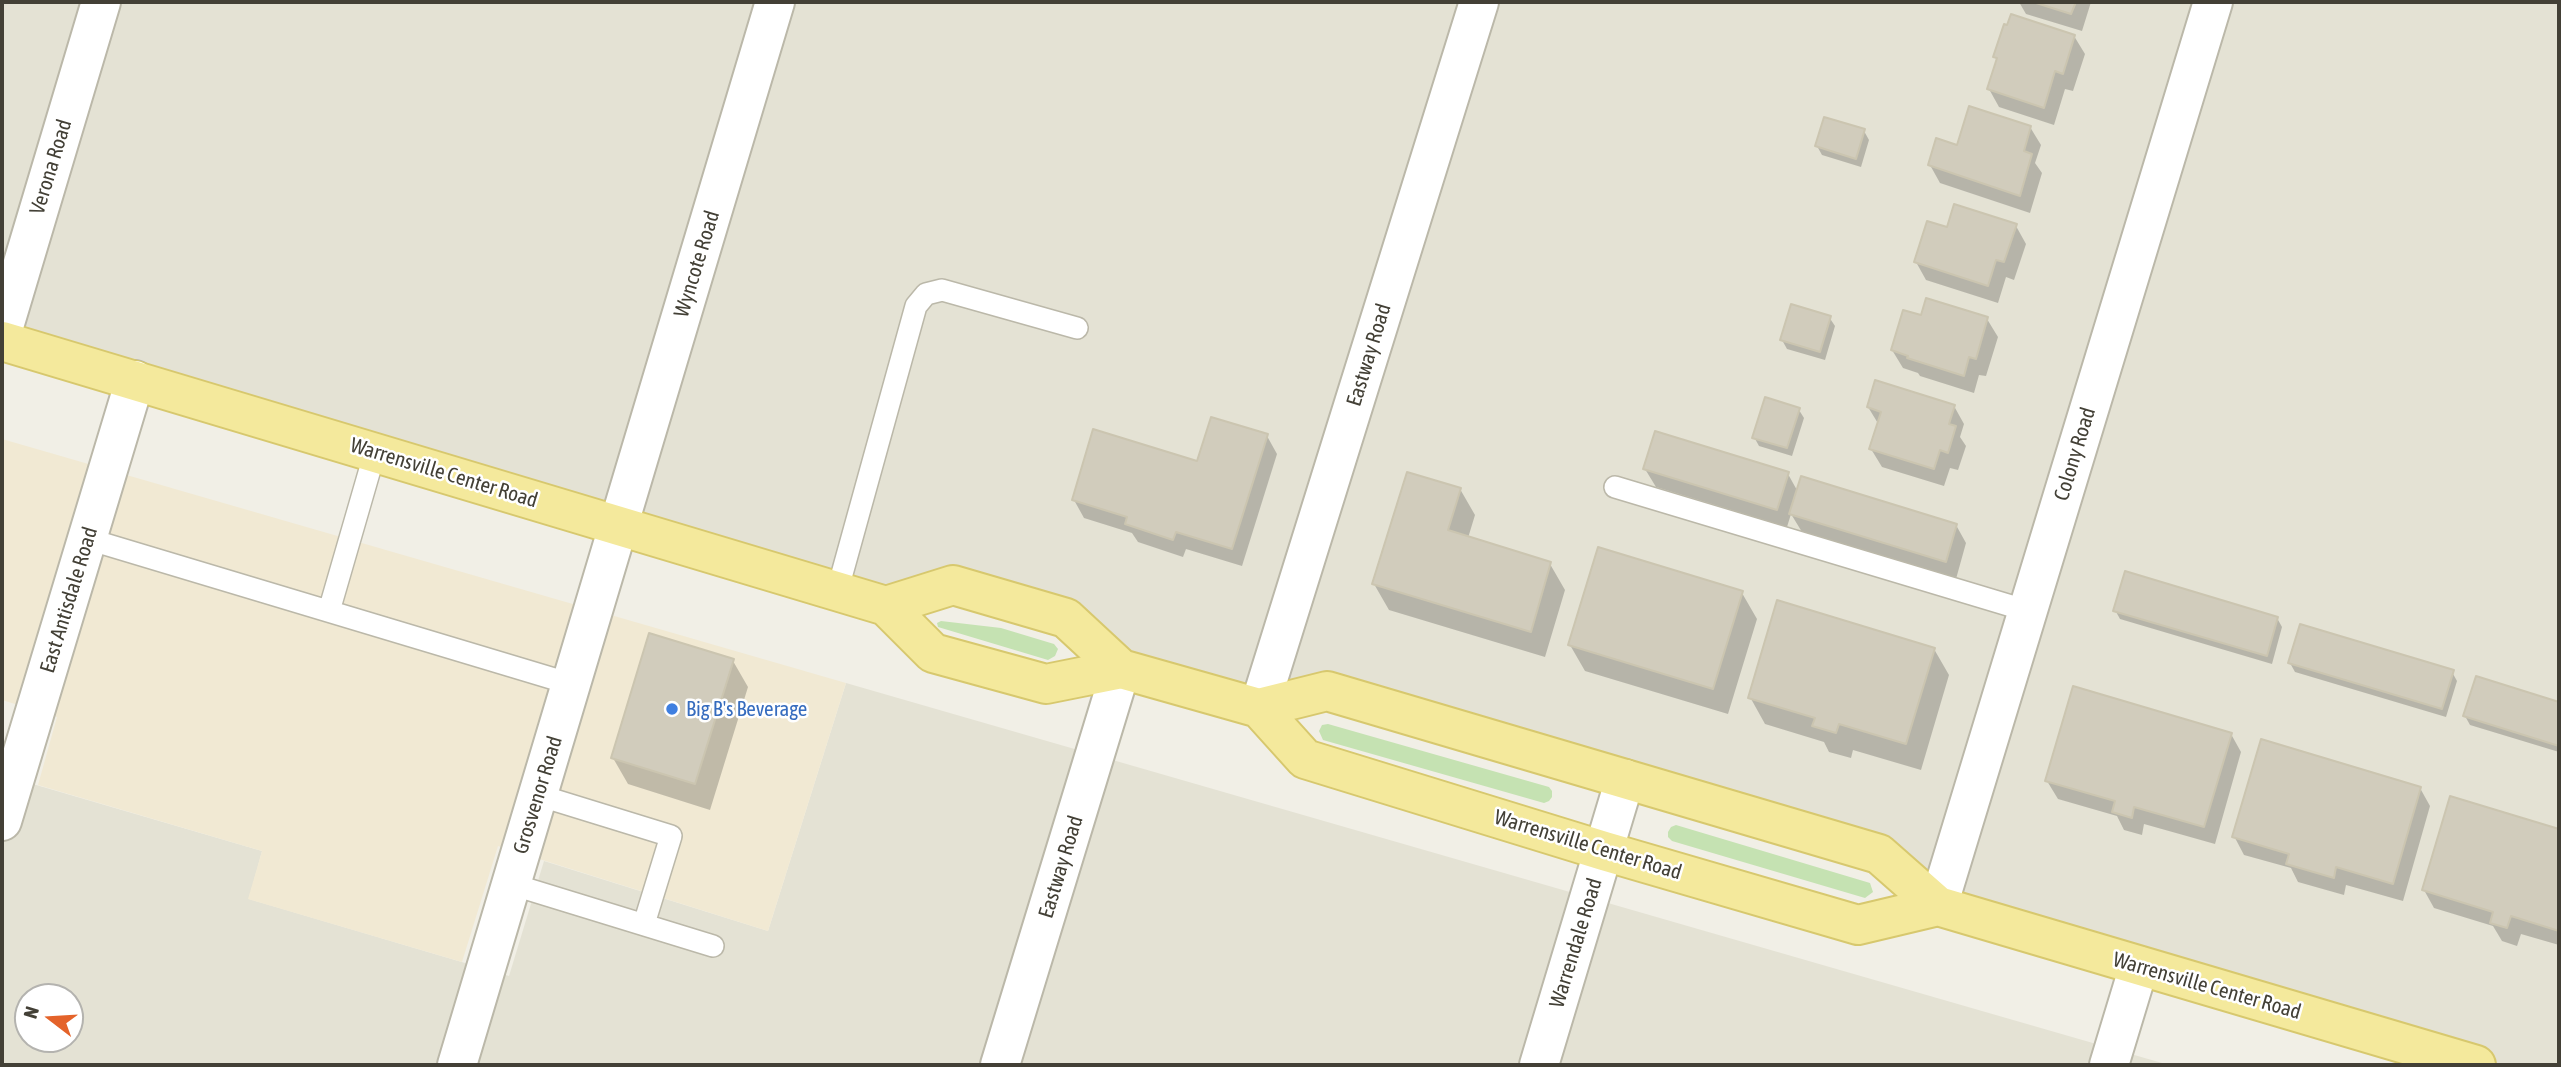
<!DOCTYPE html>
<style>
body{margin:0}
#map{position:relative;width:2561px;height:1067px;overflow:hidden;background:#f1efe6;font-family:"Asap Condensed",sans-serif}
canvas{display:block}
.frame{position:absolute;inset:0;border:4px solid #434036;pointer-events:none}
.north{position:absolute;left:14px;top:983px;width:70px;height:70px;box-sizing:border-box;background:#fff;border:2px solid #b4b3af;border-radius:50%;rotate:287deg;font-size:19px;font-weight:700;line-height:28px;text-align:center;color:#434036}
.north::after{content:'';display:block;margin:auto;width:24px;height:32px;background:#e4632a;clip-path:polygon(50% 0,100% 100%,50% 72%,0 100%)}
</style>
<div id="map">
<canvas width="2561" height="1067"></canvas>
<div class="frame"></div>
<div class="north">N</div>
</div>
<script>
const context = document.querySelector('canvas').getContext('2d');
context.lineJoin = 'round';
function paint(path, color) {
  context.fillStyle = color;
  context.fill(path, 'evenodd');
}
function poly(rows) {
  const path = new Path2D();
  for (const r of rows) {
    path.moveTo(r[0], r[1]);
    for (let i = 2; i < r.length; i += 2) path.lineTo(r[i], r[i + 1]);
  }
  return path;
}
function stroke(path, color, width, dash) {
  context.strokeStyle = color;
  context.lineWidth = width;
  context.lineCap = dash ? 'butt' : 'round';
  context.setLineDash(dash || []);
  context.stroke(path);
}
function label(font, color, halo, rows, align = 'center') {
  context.font = font + ' "Asap Condensed",sans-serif';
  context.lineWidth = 5;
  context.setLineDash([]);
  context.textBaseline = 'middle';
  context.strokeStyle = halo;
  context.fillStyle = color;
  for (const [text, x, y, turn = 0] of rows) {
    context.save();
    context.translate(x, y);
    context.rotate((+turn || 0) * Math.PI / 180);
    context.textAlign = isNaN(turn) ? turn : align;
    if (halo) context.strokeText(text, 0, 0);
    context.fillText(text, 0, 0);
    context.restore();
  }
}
const residential = poly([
 [2,2,2559,2,2559,1065,2476,1065,1938,906,1879,854,1328,691,1259,708,1121,669,1066,618,953,585,886,606,2,341],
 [846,683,2169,1065,2,1065,2,775,262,851,249,899,509,976,544,861,768,931],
 [28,997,70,997,70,1039,28,1039]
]);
const commercial = poly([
 [2,439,846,683,768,931,498,846,462,962,248,899,262,851,38,785,57,717,2,700]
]);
const green = poly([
 [941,621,1001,628,1054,644,1058,649,1055,656,1048,660,938,627,937,623],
 [1328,724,1549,787,1552,791,1552,797,1549,801,1544,803,1323,740,1319,731,1322,725],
 [1676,825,1870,883,1873,892,1865,898,1672,841,1668,837,1668,832,1671,827]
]);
const shadow = poly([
 [2019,2,2091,2,2082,31,2026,14],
 [2074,36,2085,54,2073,91,2065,89,2054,125,1999,107,1989,89,1998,62,1995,57],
 [2030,127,2041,145,2035,163,2042,173,2030,213,1940,183,1930,165,1958,147],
 [1864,131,1869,140,1861,167,1822,155,1817,146],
 [2016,226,2026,244,2014,280,2006,277,1998,303,1926,280,1916,262,1948,229],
 [1829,317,1835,326,1825,360,1787,349,1782,340],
 [1922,317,1987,319,1998,337,1986,376,1979,375,1974,393,1920,376,1918,373,1903,368,1892,350],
 [1954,406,1964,424,1960,437,1966,446,1958,470,1950,468,1944,486,1882,467,1871,449,1879,425,1868,407],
 [1799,410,1804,418,1792,456,1759,446,1754,437],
 [1267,436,1277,454,1242,566,1186,549,1183,557,1138,542,1132,533,1084,518,1074,500,1198,464],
 [1645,469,1788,474,1798,492,1956,525,1966,543,1956,579,1802,532,1791,514,1787,527,1656,487],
 [1460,489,1475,515,1468,538,1550,564,1565,590,1545,657,1389,610,1374,584],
 [1742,593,1757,619,1728,714,1585,671,1570,645],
 [2115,610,2277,618,2282,627,2272,664,2120,619],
 [1934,649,1949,675,1921,770,1853,750,1851,758,1829,752,1824,742,1765,724,1750,697],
 [733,661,748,687,710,810,628,784,613,758],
 [2290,663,2452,672,2457,681,2446,717,2295,672],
 [2477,678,2559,704,2559,752,2470,725,2465,716],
 [2231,734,2241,752,2215,844,2144,824,2142,835,2124,830,2117,816,2058,799,2047,781],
 [2420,788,2430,806,2403,901,2346,885,2344,895,2298,882,2291,868,2244,855,2234,836],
 [2451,798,2559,831,2559,945,2521,934,2517,946,2502,941,2493,926,2434,908,2424,890]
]);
const building = poly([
 [2033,2,2076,2,2071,14,2033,2],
 [2011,14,2075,35,2063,74,2055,71,2044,108,1987,89,1997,58,1993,57,2004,24,2007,25,2011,14],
 [1969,106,2031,126,2024,151,2032,154,2020,196,1928,165,1936,138,1957,145,1969,106],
 [1824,117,1865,129,1856,159,1815,146,1824,117],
 [1954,204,2017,224,2004,262,1996,260,1988,286,1914,262,1927,221,1947,227,1954,204],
 [1926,298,1988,317,1976,359,1969,357,1964,376,1907,358,1908,356,1891,350,1903,310,1921,315,1926,298],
 [1791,304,1831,316,1820,352,1780,340,1791,304],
 [1875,380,1955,405,1949,424,1956,426,1948,453,1940,450,1934,469,1869,449,1881,412,1867,407,1875,380],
 [1765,397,1800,408,1787,448,1752,438,1765,397],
 [1211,417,1268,434,1232,549,1176,532,1173,540,1125,524,1127,517,1072,500,1093,429,1197,461,1211,417],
 [1655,431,1789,472,1777,510,1643,469,1655,431],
 [1407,472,1461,488,1448,530,1551,562,1531,632,1372,584,1407,472],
 [1801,476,1957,524,1946,562,1789,514,1801,476],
 [1598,547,1743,591,1713,689,1568,645,1598,547],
 [2125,571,2278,617,2267,656,2113,611,2125,571],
 [1777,600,1935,648,1906,744,1839,724,1836,733,1812,726,1815,718,1748,698,1777,600],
 [2300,624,2454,670,2442,709,2288,663,2300,624],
 [649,633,734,659,695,784,611,758,649,633],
 [2476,676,2559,702,2559,746,2463,716,2476,676],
 [2073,686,2232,733,2204,827,2134,807,2132,818,2112,812,2115,801,2045,781,2073,686],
 [2261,739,2421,787,2393,884,2336,867,2334,878,2286,864,2289,854,2232,837,2261,739],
 [2450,796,2559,829,2559,931,2511,916,2507,928,2490,923,2493,912,2422,890,2450,796]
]);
const service = poly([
 [1615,487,2028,611],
 [88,539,571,684],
 [837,592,916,306,926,294,942,290,1077,328],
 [329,611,375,452],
 [538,795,671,836,644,924],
 [511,884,713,946]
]);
const minor = poly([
 [2,333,101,2],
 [1259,708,1479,2],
 [2,821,135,380],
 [1938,906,2213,2],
 [457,1065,775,2],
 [1000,1065,1121,669],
 [1539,1065,1625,779],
 [2109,1065,2139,966]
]);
const primary = poly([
 [2,341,886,606,933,653,1046,684,1121,669,1259,708,1327,691,1879,854,1938,906,2476,1065],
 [886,606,953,585,1066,618,1121,669],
 [1259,708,1305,759,1604,851,1858,925,1938,906]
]);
const markers = [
 [672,709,7,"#3f7fe0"]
];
const streetNames = [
 ["Verona Road",51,167,-73],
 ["Wyncote Road",697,264,-73],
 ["Eastway Road",1369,355,-73],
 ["Colony Road",2075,454,-73],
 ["Warrensville Center Road",444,473,17],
 ["East Antisdale Road",69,600,-73],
 ["Grosvenor Road",538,795,-73],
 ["Warrensville Center Road",1588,845,17],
 ["Eastway Road",1061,867,-73],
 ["Warrendale Road",1576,943,-73],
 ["Warrensville Center Road",2207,986,16]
];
const shopNames = [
 ["Big B's Beverage",686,709]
];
paint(residential, '#e4e2d4');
paint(commercial, '#f1e9d3');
paint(green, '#c5e2b2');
paint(shadow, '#0003');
paint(building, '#d1ccbc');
stroke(building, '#cbc5b0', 2);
stroke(service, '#bbb8a9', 24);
stroke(minor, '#bbb8a9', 42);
stroke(primary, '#d7c86e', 42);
stroke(service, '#fff', 21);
stroke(minor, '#fff', 38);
stroke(primary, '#f4e99c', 38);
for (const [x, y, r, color] of markers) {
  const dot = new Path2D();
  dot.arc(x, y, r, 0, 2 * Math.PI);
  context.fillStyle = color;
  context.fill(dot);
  stroke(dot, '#fff', 2.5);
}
label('21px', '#434036', '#fff', streetNames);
label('21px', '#366cbe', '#fff', shopNames, 'left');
</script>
